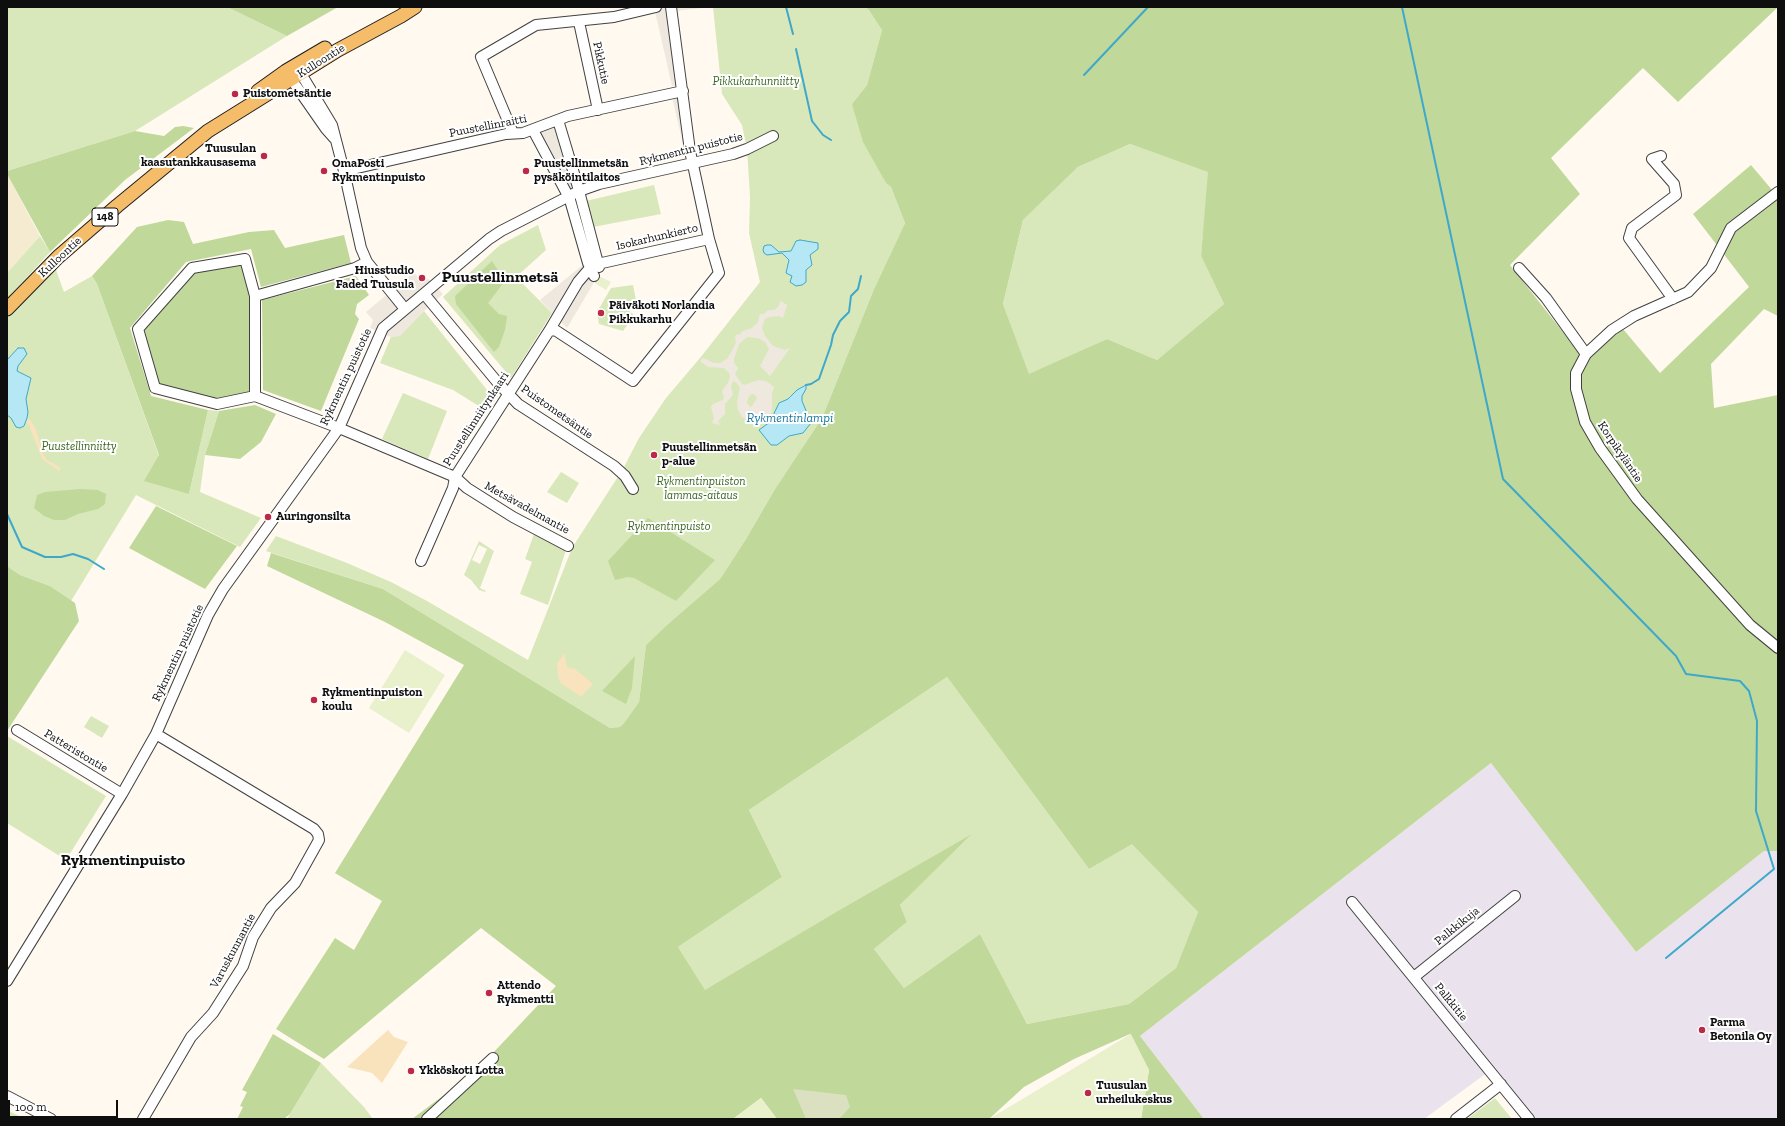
<!DOCTYPE html>
<meta charset="utf-8">
<style>
body{margin:0}
#map{position:relative;width:1785px;height:1126px;overflow:hidden;background:#fff9f0;font-family:"Zilla Slab",serif}
canvas{display:block}
.frame{position:absolute;inset:0;border:8px solid #0e0e0e;pointer-events:none}
.scale{position:absolute;left:8px;top:1100px;width:110px;height:18px;box-sizing:border-box;border:2px solid #0e0e0e;border-top:0;padding-left:5px;font-size:12px;line-height:14px;white-space:nowrap;color:#0e0e0e;-webkit-text-stroke:3px #fff;paint-order:stroke}
</style>
<div id="map">
<canvas width="1785" height="1126"></canvas>
<div class="frame"></div>
<div class="scale">100 m</div>
</div>
<script>
const context = document.querySelector('canvas').getContext('2d');
context.lineJoin = 'round';
function paint(path, color) {
  context.fillStyle = color;
  context.fill(path, 'evenodd');
}
function poly(rows) {
  const path = new Path2D();
  for (const r of rows) {
    path.moveTo(r[0], r[1]);
    for (let i = 2; i < r.length; i += 2) path.lineTo(r[i], r[i + 1]);
  }
  return path;
}
function stroke(path, color, width, dash) {
  context.strokeStyle = color;
  context.lineWidth = width;
  context.lineCap = dash ? 'butt' : 'round';
  context.setLineDash(dash || []);
  context.stroke(path);
}
function label(font, color, halo, rows, align = 'center') {
  context.font = font + ' "Zilla Slab",serif';
  context.lineWidth = 4;
  context.setLineDash([]);
  context.textBaseline = 'middle';
  context.strokeStyle = halo;
  context.fillStyle = color;
  for (const [text, x, y, turn = 0] of rows) {
    context.save();
    context.translate(x, y);
    context.rotate((+turn || 0) * Math.PI / 180);
    context.textAlign = isNaN(turn) ? turn : align;
    if (halo) context.strokeText(text, 0, 0);
    context.fillText(text, 0, 0);
    context.restore();
  }
}
const industrial = poly([
 [1491,763,1636,952,1764,851,1778,851,1778,1119,1533,1119,1492,1069,1424,1119,1204,1119,1140,1036]
]);
const farmland = poly([
 [7,174,40,236,7,273]
]);
const green = poly([
 [7,7,227,7,287,36,135,131,7,171],
 [713,7,863,7,868,9,882,30,867,85,852,104,886,183,891,187,905,223,874,289,822,418,775,489,746,539,720,579,668,624,646,645,639,702,624,723,620,727,610,728,383,589,266,551,276,536,347,563,391,582,427,601,528,660,572,548,623,469,639,438,666,398,700,358,760,282,749,233,750,197,747,149,742,125,722,94],
 [1130,144,1209,172,1201,256,1224,304,1157,360,1107,339,1029,375,1003,304,1023,220,1078,167],
 [654,185,661,214,593,227,586,201],
 [538,225,546,250,516,277,552,313,511,378,443,297,500,245],
 [40,236,50,252,7,299,7,273],
 [55,267,64,292,92,276,97,284,159,456,189,494,208,410,219,411,205,455,200,492,261,518,240,547,136,495,71,601,50,586,20,575,7,566,7,317],
 [633,285,636,300,628,310,634,315,623,331,599,324,597,312,611,288],
 [424,311,495,400,487,411,453,390,380,363,391,337,400,335],
 [403,393,447,411,428,459,382,439],
 [561,472,579,483,567,503,547,492],
 [534,534,567,547,548,605,520,594,532,562,525,559],
 [479,541,494,551,480,588,486,591,485,592,479,590,471,580,464,575],
 [479,545,487,549,480,564,472,560],
 [947,677,1089,869,1132,843,1198,912,1176,968,1129,1004,1027,1024,980,934,904,988,874,949,907,922,900,905,971,835,841,909,705,991,678,947,782,877,749,810],
 [91,716,109,726,102,738,84,727],
 [7,736,106,796,66,860,7,823],
 [321,1063,364,1107,373,1119,287,1119],
 [1495,1098,1512,1119,1467,1119],
 [7,1110,25,1119,7,1119]
]);
const forest = poly([
 [227,7,338,7,287,36],
 [863,7,1778,7,1678,102,1643,68,1551,158,1580,194,1510,265,1585,360,1623,329,1660,373,1749,287,1693,214,1751,165,1778,197,1778,316,1764,309,1711,364,1714,408,1778,395,1778,851,1764,851,1636,952,1491,763,1140,1036,1204,1119,1141,1119,1149,1070,1130,1034,1074,1059,1024,1087,989,1119,777,1119,761,1098,733,1119,412,1119,476,1071,556,986,481,928,324,1059,276,1029,335,938,354,950,382,901,335,873,464,665,385,622,267,566,271,553,383,589,610,728,620,727,624,723,639,702,646,645,668,624,720,579,746,539,775,489,822,418,874,289,905,223,891,187,886,183,863,142,852,104,867,85,882,30,868,9],
 [1130,144,1208,172,1201,256,1224,304,1157,360,1107,339,1029,374,1003,304,1023,220,1078,167],
 [947,677,1089,869,1132,844,1198,912,1176,968,1129,1004,1027,1024,980,934,904,988,874,949,907,922,900,905,972,834,841,909,705,990,678,947,782,877,749,810],
 [183,126,194,128,125,180,50,252,7,174,7,171,135,131,164,136,175,127],
 [168,220,184,222,193,244,249,232,274,230,285,248,344,235,351,263,261,287,251,249,186,262,130,328,151,396,208,410,189,494,144,481,159,455,97,284,92,276,137,227],
 [492,261,505,281,488,303,499,314,507,316,505,330,499,347,494,352,456,304,455,296],
 [244,264,251,297,250,392,216,400,159,386,142,330,194,272],
 [356,276,369,295,357,304,355,314,359,319,321,411,263,390,262,300],
 [255,405,276,414,261,442,240,459,205,455,219,411],
 [80,489,98,490,106,494,105,504,98,509,78,514,65,520,54,520,44,516,34,508,37,495,45,492],
 [156,506,237,546,205,589,129,548],
 [648,518,715,560,676,601,634,578,628,577,615,580,608,561],
 [7,566,20,575,50,586,75,603,79,621,7,731],
 [635,656,632,688,626,704,602,691],
 [273,1034,321,1063,290,1114,284,1119,237,1119,243,1107,240,1106,247,1092,242,1090]
]);
const sand = poly([
 [27,418,31,421,35,427,43,454,47,460,61,468,59,471,42,459,29,425,26,422],
 [564,653,567,667,575,669,593,684,581,697,562,684,559,680,557,664],
 [388,1030,394,1037,408,1042,382,1083,372,1073,347,1067]
]);
const cemetery = poly([
 [793,1089,846,1095,850,1107,839,1119,806,1119]
]);
const pitch = poly([
 [597,275,611,282,606,290,593,282],
 [405,650,445,675,409,733,369,708],
 [1131,1034,1149,1070,1141,1119,989,1119],
 [761,1098,777,1119,733,1119]
]);
const plaza = poly([
 [654,7,713,7,675,11,682,84,672,86],
 [685,94,691,151,685,152,672,97],
 [562,122,581,185,561,195,531,135],
 [697,176,714,232,702,235,689,177],
 [580,195,602,269,567,328,540,300,585,263,566,202],
 [414,272,422,282,427,278,443,294,424,311,400,336,391,337,370,328,373,320,366,312],
 [781,301,787,305,783,318,779,316,769,317,765,319,762,328,765,336,773,346,785,350,790,348,770,376,760,366,769,349,765,342,758,338,747,337,739,344,734,359,734,363,738,368,735,374,742,384,744,385,758,380,766,381,774,387,772,394,772,412,759,426,742,417,738,410,737,402,740,388,737,383,733,381,731,386,733,395,725,404,725,414,718,421,720,425,712,423,714,418,711,407,713,404,723,400,724,397,722,391,728,383,730,377,729,373,724,368,708,367,700,361,703,358,714,363,720,363,727,359,733,349,736,342,735,337,737,334,739,335,743,331,752,328,758,322,760,314,764,314,768,310,774,310,778,307],
 [754,394,757,398,751,407,750,407,747,403,748,399,750,395]
]);
const water = poly([
 [800,240,818,243,818,249,810,255,812,265,806,270,806,282,802,285,796,286,790,282,792,276,786,273,789,260,782,253,767,255,764,253,763,250,764,246,767,245,771,245,779,252,791,251,796,241,800,240],
 [18,348,24,348,27,354,18,366,17,371,31,378,26,399,28,412,27,418,24,426,20,428,16,427,11,418,7,415,7,360,18,348],
 [806,385,806,389,802,396,802,401,807,413,812,419,811,423,803,433,789,436,777,445,771,445,759,430,770,422,779,403,788,399,797,390,806,385]
]);
const stream = poly([
 [786,7,793,34],
 [1402,7,1503,479,1676,656,1686,674,1740,681,1749,691,1757,721,1756,811,1774,869,1666,958],
 [796,49,812,121,823,135,831,140],
 [1084,75,1148,7],
 [806,385,811,384,819,379,831,345,833,335,840,321,849,312,851,296,858,289,861,276],
 [7,514,22,547,45,557,61,557,73,554,88,559,104,569]
]);
const minor = poly([
 [671,7,690,151,709,239],
 [579,22,598,110],
 [297,67,332,125,344,171,361,248,367,262,405,309],
 [287,73,326,129,334,138],
 [558,120,578,187],
 [533,130,566,192],
 [513,133,481,57,536,25,614,17,656,7],
 [1661,156,1652,159,1674,184,1676,195,1632,228,1629,238,1673,299],
 [344,171,506,134,523,133,568,116,683,91],
 [1778,192,1731,228,1711,268,1688,292,1634,316,1612,330,1586,354,1576,373,1576,389,1585,422,1600,448,1637,499,1750,625,1778,648],
 [580,195,599,267],
 [570,200,588,263,594,276],
 [1519,268,1546,298,1586,354],
 [425,295,498,383,518,404,614,466,625,476,633,489],
 [255,296,355,268,367,262],
 [255,396,217,404,155,388,138,329,192,268,245,259,255,296,255,396,339,428,455,477,549,331,578,282,590,268,602,263,709,239,719,273,633,381,555,330,549,331],
 [421,561,453,488,455,477,467,488,513,517,568,546],
 [17,730,122,794],
 [1352,902,1529,1119],
 [1414,977,1515,896],
 [7,981,122,794,156,734,208,615,223,589,339,428,383,328,489,239,501,231,579,191,599,184,733,154,747,149,773,136],
 [7,1096,51,1119],
 [143,1119,191,1037,213,1013,243,966,253,937,271,908,295,883,319,840,318,834,314,829,156,734],
 [427,1119,493,1058],
 [1456,1119,1501,1084]
]);
const major = poly([
 [258,91,286,71,325,48],
 [7,309,58,257,117,206,208,131,338,50,401,16,415,7]
]);
const markers = [
 [235,94,4,"#bb2947"],
 [264,156,4,"#bb2947"],
 [324,171,4,"#bb2947"],
 [526,171,4,"#bb2947"],
 [422,278,4,"#bb2947"],
 [601,313,4,"#bb2947"],
 [654,455,4,"#bb2947"],
 [268,517,4,"#bb2947"],
 [314,700,4,"#bb2947"],
 [489,993,4,"#bb2947"],
 [1702,1030,4,"#bb2947"],
 [411,1071,4,"#bb2947"],
 [1088,1093,4,"#bb2947"]
];
const shields = [
 [105,217,26]
];
const shieldNames = [
 ["148",105,217]
];
const streetNames = [
 ["Kulloontie",321,61,-32],
 ["Pikkutie",601,63,78],
 ["Puustellinraitti",488,126,-11],
 ["Rykmentin puistotie",691,149,-14],
 ["Isokarhunkierto",657,237,-13],
 ["Kulloontie",60,257,-43],
 ["Rykmentin puistotie",346,377,-65],
 ["Puistometsäntie",557,412,35],
 ["Puustellinniitynkaari",476,419,-57],
 ["Korpikyläntie",1620,452,56],
 ["Metsävadelmantie",527,508,29],
 ["Rykmentin puistotie",178,653,-65],
 ["Patteristontie",76,751,31],
 ["Palkkikuja",1457,926,-39],
 ["Varuskunnantie",233,951,-62],
 ["Palkkitie",1451,1002,51]
];
const parkNames = [
 ["Pikkukarhunniitty",756,82],
 ["Puustellinniitty",79,447],
 ["Rykmentinpuiston",701,482],
 ["lammas-aitaus",701,496],
 ["Rykmentinpuisto",669,527]
];
const poiNames = [
 ["Puistometsäntie",243,94],
 ["Tuusulan",256,149,"right"],
 ["kaasutankkausasema",256,163,"right"],
 ["OmaPosti",332,164],
 ["Rykmentinpuisto",332,178],
 ["Puustellinmetsän",534,164],
 ["pysäköintilaitos",534,178],
 ["Hiusstudio",414,271,"right"],
 ["Faded Tuusula",414,285,"right"],
 ["Päiväkoti Norlandia",609,306],
 ["Pikkukarhu",609,320],
 ["Puustellinmetsän",662,448],
 ["p-alue",662,462],
 ["Auringonsilta",276,517],
 ["Rykmentinpuiston",322,693],
 ["koulu",322,707],
 ["Attendo",497,986],
 ["Rykmentti",497,1000],
 ["Parma",1710,1023],
 ["Betonila Oy",1710,1037],
 ["Ykköskoti Lotta",419,1071],
 ["Tuusulan",1096,1086],
 ["urheilukeskus",1096,1100]
];
const waterNames = [
 ["Rykmentinlampi",790,418]
];
const districtNames = [
 ["Puustellinmetsä",500,277],
 ["Rykmentinpuisto",123,860]
];
paint(industrial, '#eae3ed');
paint(farmland, '#f4ebd0');
paint(green, '#d9e8ba');
paint(forest, '#c0d99a');
paint(sand, '#f9e3bd');
paint(cemetery, '#dbe0c1');
paint(pitch, '#e9f0cc');
paint(plaza, '#efe8df');
paint(water, '#b6e7f5');
stroke(water, '#3ea8ca', 1);
stroke(stream, '#3ea8ca', 2);
stroke(minor, '#414141', 12);
stroke(major, '#1f1f1f', 15);
stroke(minor, '#fff', 10);
stroke(major, '#f5bd6a', 13);
for (const [x, y, r, color] of markers) {
  const dot = new Path2D();
  dot.arc(x, y, r, 0, 2 * Math.PI);
  context.fillStyle = color;
  context.fill(dot);
  stroke(dot, '#fff', 1.5);
}
for (const [x, y, w] of shields) {
  const box = new Path2D();
  box.roundRect(x - w / 2, y - 9, w, 18, 3);
  context.fillStyle = '#fff';
  context.fill(box);
  stroke(box, '#0e0e0e', 1);
}
label('bold 11px', '#0e0e0e', null, shieldNames);
label('12px', '#0e0e0e', '#fff', streetNames);
label('italic 12px', '#396520', '#fff', parkNames);
label('bold 12px', '#0e0e0e', '#fff', poiNames, 'left');
label('italic 13px', '#1a789d', '#fff', waterNames);
label('bold 16px', '#0e0e0e', '#fff', districtNames);
</script>
